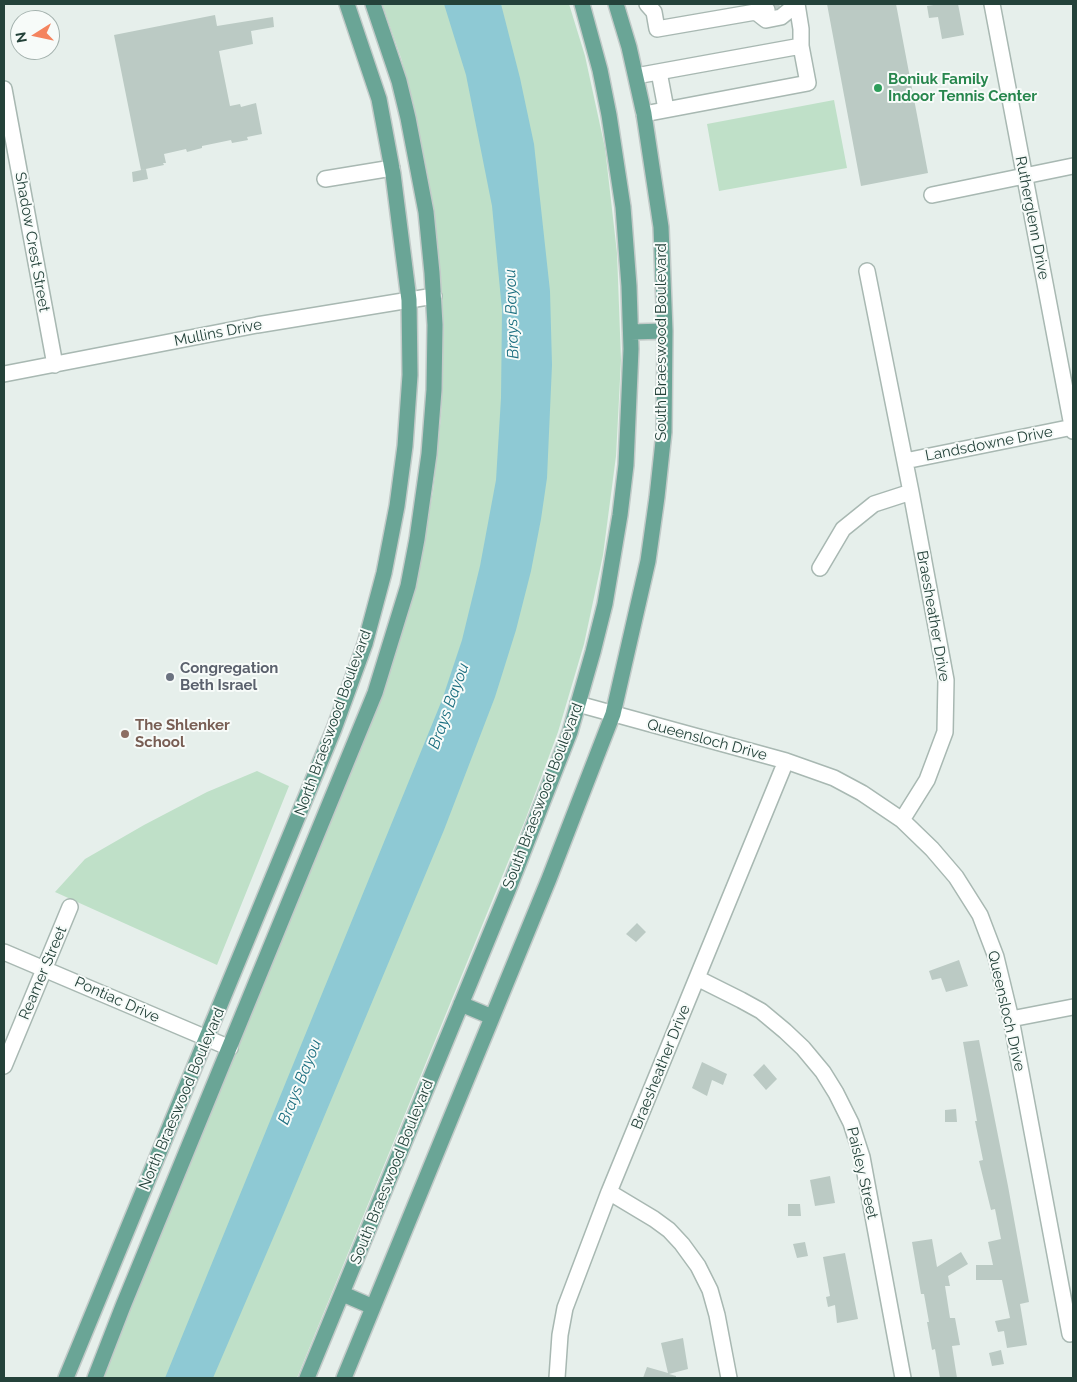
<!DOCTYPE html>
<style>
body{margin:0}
#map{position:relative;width:1077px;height:1382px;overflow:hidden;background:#e6efeb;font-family:Raleway,sans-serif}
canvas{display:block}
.frame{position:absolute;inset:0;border:5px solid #24423a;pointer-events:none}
.north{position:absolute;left:10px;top:10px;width:50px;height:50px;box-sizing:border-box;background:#f7fbf9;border:1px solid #a3b1ad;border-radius:50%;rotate:260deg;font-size:14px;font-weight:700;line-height:20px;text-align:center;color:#24423a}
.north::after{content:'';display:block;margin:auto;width:18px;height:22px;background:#f4845f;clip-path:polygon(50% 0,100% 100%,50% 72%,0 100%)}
</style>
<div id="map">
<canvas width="1077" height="1382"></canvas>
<div class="frame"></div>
<div class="north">N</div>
</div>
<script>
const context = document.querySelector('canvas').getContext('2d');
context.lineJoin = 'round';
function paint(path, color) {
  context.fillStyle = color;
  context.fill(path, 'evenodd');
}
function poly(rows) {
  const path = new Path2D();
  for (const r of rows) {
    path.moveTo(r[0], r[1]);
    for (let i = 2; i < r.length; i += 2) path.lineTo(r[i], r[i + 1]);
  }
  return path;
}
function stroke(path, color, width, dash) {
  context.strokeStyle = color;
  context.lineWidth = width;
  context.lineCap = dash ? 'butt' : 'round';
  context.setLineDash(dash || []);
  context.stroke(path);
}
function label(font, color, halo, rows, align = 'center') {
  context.font = font + ' Raleway,sans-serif';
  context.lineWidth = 4;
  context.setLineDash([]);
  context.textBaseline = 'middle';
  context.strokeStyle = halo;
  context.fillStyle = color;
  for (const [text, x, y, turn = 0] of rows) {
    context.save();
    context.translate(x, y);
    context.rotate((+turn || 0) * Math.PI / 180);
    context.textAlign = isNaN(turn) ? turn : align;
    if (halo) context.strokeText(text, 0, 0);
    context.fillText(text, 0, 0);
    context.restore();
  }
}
const green = poly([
 [382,4,569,4,585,56,605,148,617,253,621,360,616,456,603,555,584,644,558,732,526,818,297,1378,100,1378,387,677,409,607,421,556,433,491,441,417,443,351,441,292,427,172,413,102,401,58],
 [834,100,847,168,719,191,707,124],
 [257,771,289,786,217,965,55,892,85,859,144,825,207,792]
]);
const water = poly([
 [444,4,501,4,520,78,534,144,550,291,552,365,547,478,541,519,531,571,516,630,495,697,444,830,283,1215,213,1378,165,1378,442,700,462,640,480,566,496,480,501,398,502,310,492,206,466,75]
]);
const building = poly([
 [827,4,896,4,928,173,861,186],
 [940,4,958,4,964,35,942,39,938,17,929,18,927,6],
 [215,15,217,26,273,17,274,27,251,31,253,44,219,51,230,106,240,104,241,107,256,103,262,134,247,137,248,140,232,143,231,140,202,146,202,148,187,152,186,149,164,154,166,163,163,163,164,165,141,170,114,35],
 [146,169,148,179,133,182,132,172],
 [637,923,646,932,636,942,626,934],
 [959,960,968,986,946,992,941,978,932,980,929,971],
 [979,1040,1008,1186,1029,1302,1020,1304,1027,1345,1007,1348,1004,1331,998,1332,995,1321,1010,1318,1002,1280,976,1280,976,1265,993,1265,988,1242,1001,1239,995,1209,991,1210,979,1161,983,1160,975,1121,977,1121,963,1042],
 [702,1062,727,1074,723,1085,712,1080,707,1096,692,1088],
 [764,1064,777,1079,766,1090,753,1075],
 [956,1109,957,1122,945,1122,945,1110],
 [830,1176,835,1203,815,1206,810,1180],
 [788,1204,800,1204,801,1216,788,1216],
 [932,1239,937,1267,961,1252,968,1264,948,1276,950,1286,945,1286,950,1318,955,1318,960,1345,952,1346,957,1378,940,1378,935,1349,932,1350,927,1322,929,1322,924,1294,921,1294,912,1242],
 [805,1242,808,1256,797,1258,793,1244],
 [845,1253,858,1319,837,1323,835,1305,828,1307,826,1297,830,1296,823,1257],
 [683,1338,688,1369,669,1374,676,1376,676,1378,643,1378,647,1367,668,1373,661,1343],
 [1001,1350,1004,1364,992,1366,989,1353]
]);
const minorTunnel = poly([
 [767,10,780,7]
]);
const minor = poly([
 [647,4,654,12,657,29,767,10],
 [992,4,1073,431],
 [757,13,766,20,781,17,797,4],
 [659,72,666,109],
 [636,76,801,46],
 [4,89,55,365],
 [644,114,808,83,801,46,801,29,797,4],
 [325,179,392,168],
 [932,195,1073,166],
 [867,271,911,492,946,680,945,732,927,780,902,820],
 [4,374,257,325,434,296],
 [905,461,1073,427],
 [820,568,843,529,874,504,911,492],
 [578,704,786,761,834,778,862,793,902,820,932,849,956,877,980,915,996,957,1011,1019,1070,1334],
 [4,952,230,1048],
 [697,978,741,1000,761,1011,785,1031,803,1048,823,1072,836,1093,851,1123,862,1157,903,1378],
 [1011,1019,1073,1007],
 [4,1066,70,907],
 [609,1192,654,1219,669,1230,682,1244,698,1266,710,1290,717,1315,729,1378],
 [557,1378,560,1335,565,1308,609,1192,786,761]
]);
const major = poly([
 [631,332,665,331],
 [461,1004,492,1017],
 [343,1294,373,1307],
 [66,1378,334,729,365,644,384,573,397,506,405,446,410,375,409,300,393,174,379,99,347,4],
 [95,1378,123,1306,375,693,408,586,417,539,429,454,434,390,435,325,432,273,426,212,408,118,399,81,373,4],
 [307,1378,509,888,570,732,593,652,605,604,620,515,626,465,631,349,629,286,623,207,609,115,600,70,582,4],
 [344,1378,549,879,613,714,648,561,657,497,664,432,665,331,661,227,644,114,629,47,616,4]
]);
const markers = [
 [878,88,5,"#2e9e5b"],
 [170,677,5,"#6b7280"],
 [125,734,5,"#8d6e63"]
];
const leisureNames = [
 ["Boniuk Family",888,79],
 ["Indoor Tennis Center",888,96]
];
const streetNames = [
 ["Rutherglenn Drive",1032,218,79],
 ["Shadow Crest Street",32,242,80],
 ["Mullins Drive",218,333,-11],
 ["South Braeswood Boulevard",661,342,-90],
 ["Landsdowne Drive",989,444,-11],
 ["Braesheather Drive",933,616,80],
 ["North Braeswood Boulevard",333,723,-70],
 ["Queensloch Drive",707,740,15],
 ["South Braeswood Boulevard",543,796,-69],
 ["Reamer Street",43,973,-67],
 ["Pontiac Drive",117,1000,24],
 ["Queensloch Drive",1006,1011,77],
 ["Braesheather Drive",661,1067,-68],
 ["North Braeswood Boulevard",182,1099,-67],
 ["South Braeswood Boulevard",392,1172,-68],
 ["Paisley Street",862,1173,77]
];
const worshipNames = [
 ["Congregation",180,668],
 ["Beth Israel",180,685]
];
const educationNames = [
 ["The Shlenker",135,725],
 ["School",135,742]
];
const waterNames = [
 ["Brays Bayou",512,314,-92],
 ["Brays Bayou",449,706,-70],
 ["Brays Bayou",300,1082,-68]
];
paint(green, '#bfe0c8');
paint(water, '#8ec9d4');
paint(building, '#bbcac4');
stroke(minorTunnel, '#bfccc8', 15, [15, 8]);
stroke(minor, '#a8b8b2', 18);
stroke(major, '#c2cac8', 18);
stroke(minor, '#fff', 15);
stroke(major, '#6aa596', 15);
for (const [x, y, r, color] of markers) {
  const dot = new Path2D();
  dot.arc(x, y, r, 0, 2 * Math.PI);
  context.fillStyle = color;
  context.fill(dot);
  stroke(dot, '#f7fbf9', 2);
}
label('bold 15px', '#27864d', '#f7fbf9', leisureNames, 'left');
label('15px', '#24423a', '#f7fbf9', streetNames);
label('bold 15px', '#5b616d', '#f7fbf9', worshipNames, 'left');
label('bold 15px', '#785e54', '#f7fbf9', educationNames, 'left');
label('italic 16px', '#1c6f80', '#f7fbf9', waterNames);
</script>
